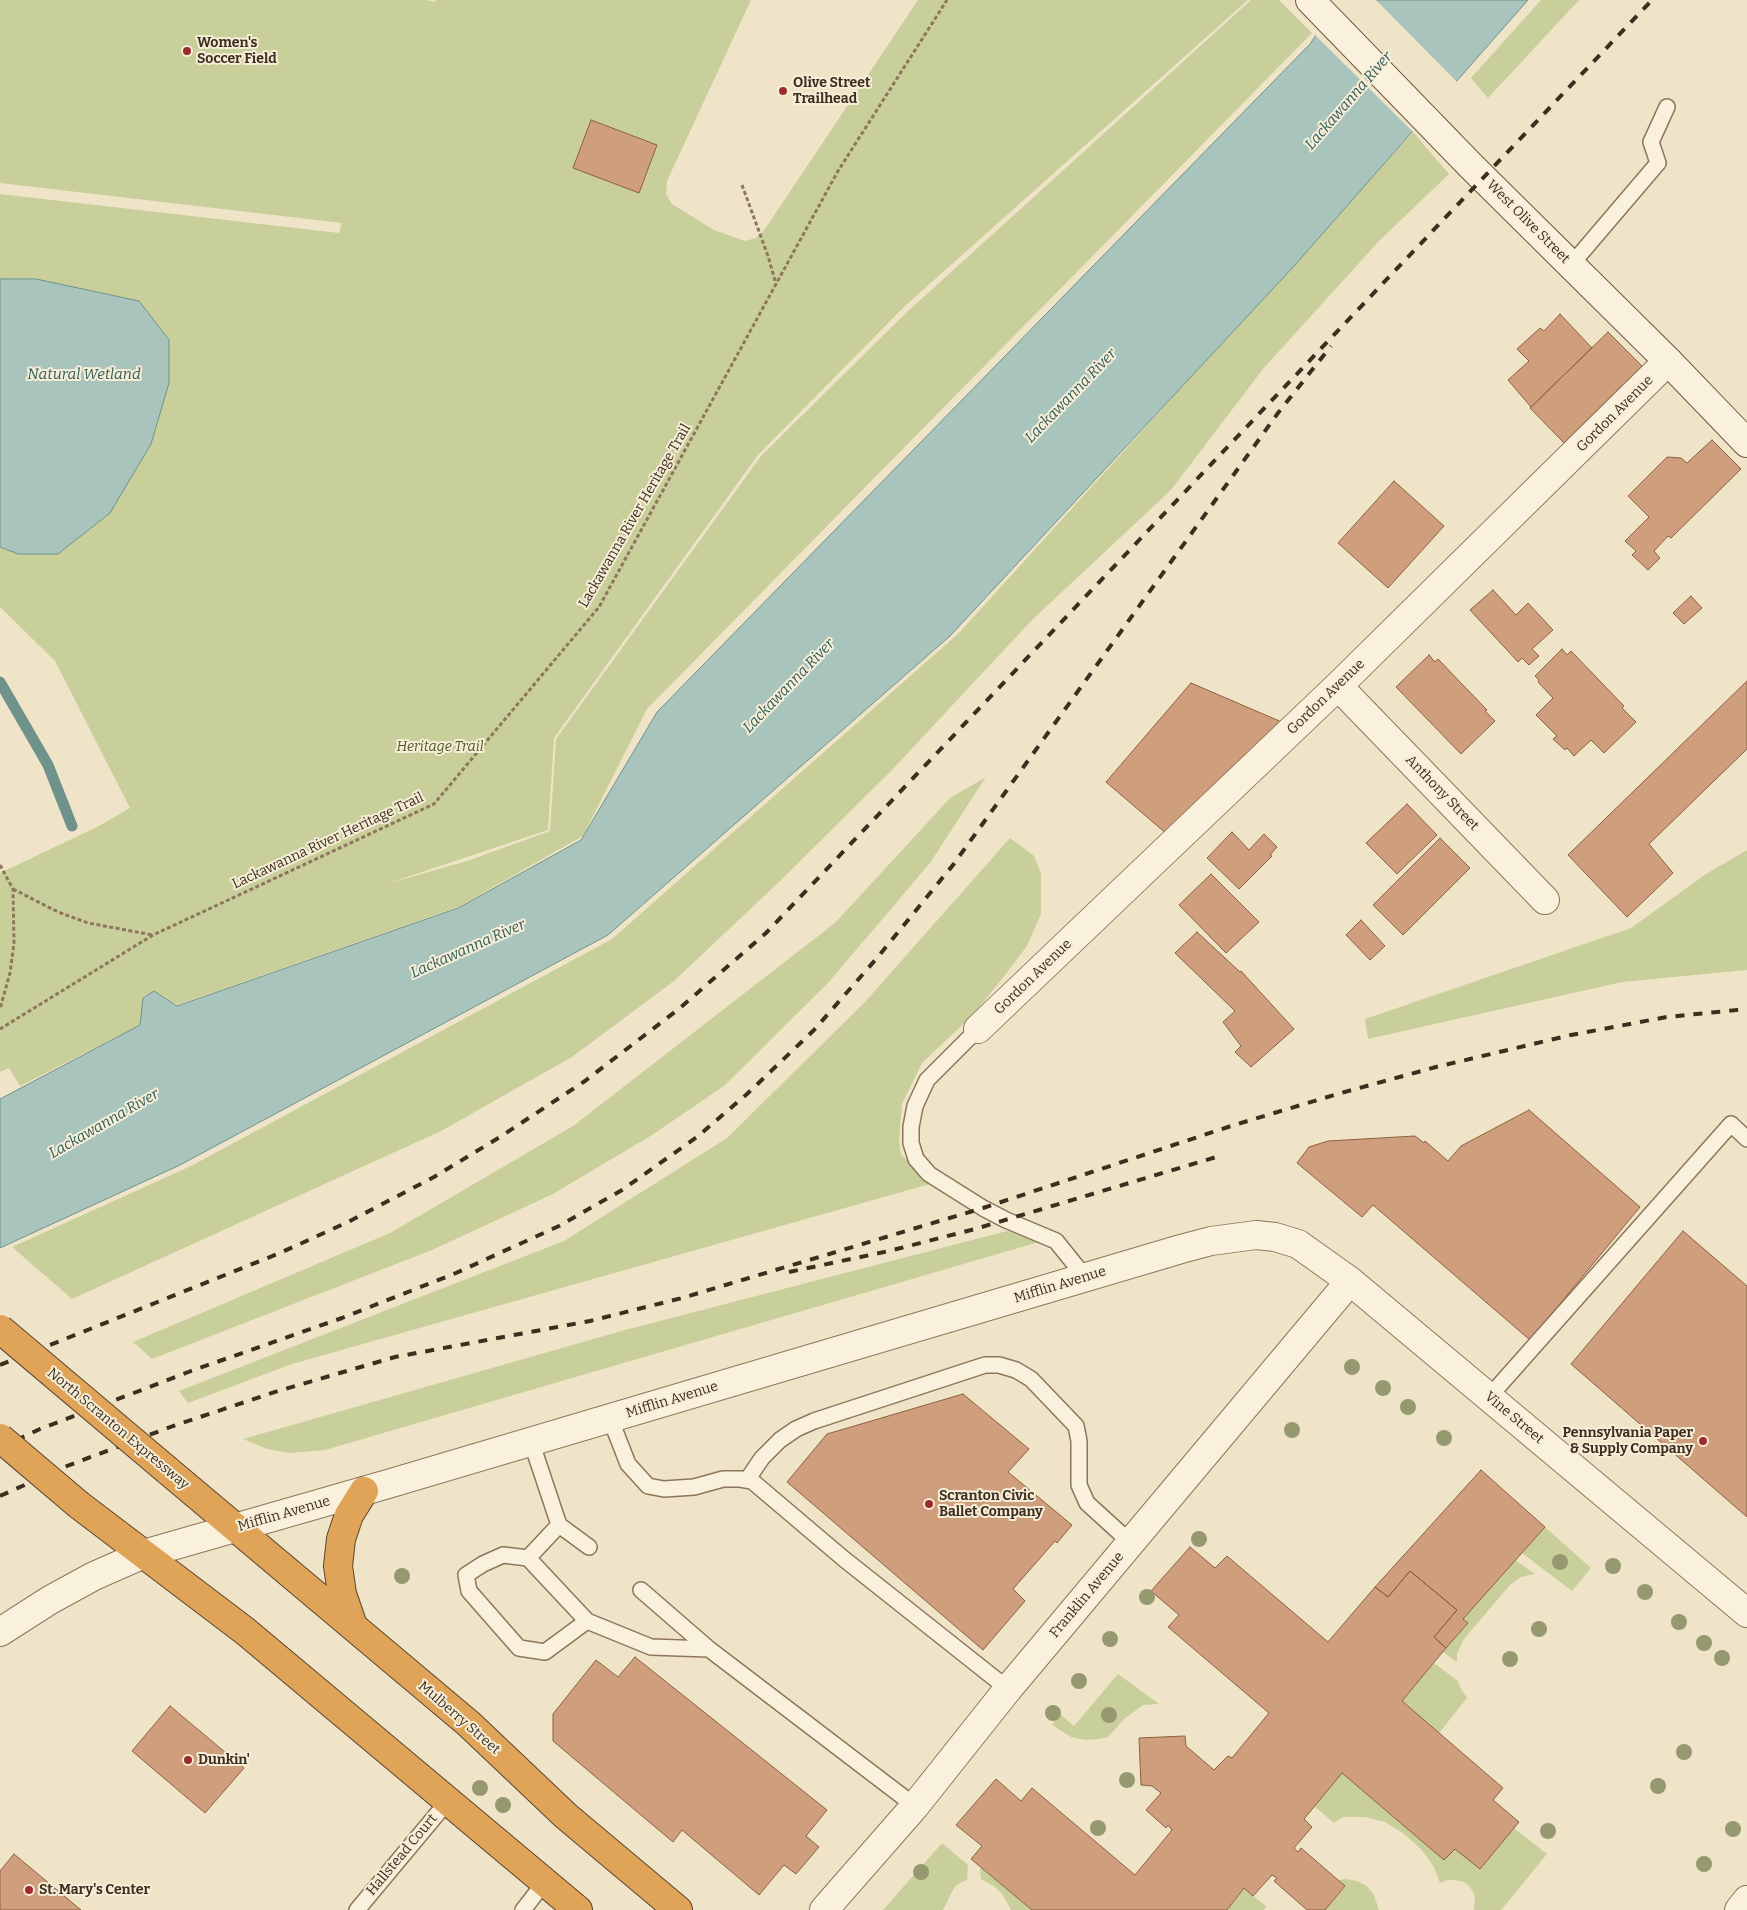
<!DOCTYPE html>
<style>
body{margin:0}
canvas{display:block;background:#f0e4c8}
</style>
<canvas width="1747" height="1910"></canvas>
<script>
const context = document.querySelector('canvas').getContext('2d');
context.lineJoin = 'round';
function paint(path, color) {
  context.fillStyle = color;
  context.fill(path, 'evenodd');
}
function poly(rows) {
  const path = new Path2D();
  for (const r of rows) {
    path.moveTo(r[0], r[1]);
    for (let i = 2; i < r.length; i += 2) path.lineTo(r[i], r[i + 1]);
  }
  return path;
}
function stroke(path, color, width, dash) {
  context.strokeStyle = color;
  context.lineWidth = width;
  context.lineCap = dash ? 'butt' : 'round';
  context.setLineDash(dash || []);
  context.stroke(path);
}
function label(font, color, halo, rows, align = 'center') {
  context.font = font + ' Bitter,serif';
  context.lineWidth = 4;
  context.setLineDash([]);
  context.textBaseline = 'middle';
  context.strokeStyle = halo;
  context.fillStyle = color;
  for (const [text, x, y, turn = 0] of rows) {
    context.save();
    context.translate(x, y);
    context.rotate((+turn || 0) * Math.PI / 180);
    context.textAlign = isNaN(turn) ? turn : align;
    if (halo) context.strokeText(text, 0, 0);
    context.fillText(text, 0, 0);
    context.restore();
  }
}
const green = poly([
 [0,0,426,0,435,2,436,0,751,0,667,181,666,194,672,204,714,230,745,241,756,238,765,229,918,0,1248,0,906,305,758,455,554,738,548,830,386,884,467,861,550,831,556,739,761,456,907,312,1251,0,1279,0,1312,33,647,709,583,836,458,907,177,1005,154,991,143,997,140,1025,20,1086,9,1068,0,1072,0,873,97,827,130,808,55,661,0,607,0,547,18,554,169,340,36,279,0,279,0,194,339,233,342,223,0,183],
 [1541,0,1579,0,1488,98,1471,78],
 [1413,132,1449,174,1379,241,1263,369,1171,490,1032,620,891,771,779,882,674,981,572,1057,441,1131,72,1299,12,1247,191,1166,612,939,959,633],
 [986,777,930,863,828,983,724,1086,652,1135,553,1194,432,1250,152,1359,133,1342,390,1233,573,1126,835,923,950,798],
 [1010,838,1034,856,1041,873,1041,914,1027,946,1005,975,974,1014,922,1063,902,1104,899,1141,901,1154,930,1184,292,1364,188,1403,179,1391,564,1241,727,1138,865,1002],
 [1747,850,1747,970,1622,982,1368,1039,1365,1019,1631,928,1706,874],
 [1007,1231,1039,1242,325,1450,290,1453,267,1449,243,1439,625,1330],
 [1545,1527,1591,1568,1572,1591,1522,1553],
 [1515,1560,1535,1574,1521,1577,1510,1585,1464,1639,1457,1654,1457,1662,1443,1652,1468,1623,1463,1619],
 [1434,1663,1458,1681,1460,1687,1467,1698,1439,1733,1402,1701],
 [1118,1674,1159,1704,1143,1705,1124,1719,1108,1737,1099,1739,1085,1740,1071,1737,1052,1725,1060,1714,1074,1726],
 [1342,1773,1444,1859,1455,1849,1480,1868,1514,1828,1547,1854,1501,1910,1474,1910,1475,1896,1470,1887,1464,1882,1454,1880,1448,1880,1440,1883,1434,1867,1421,1849,1404,1834,1385,1822,1365,1817,1343,1817,1334,1823,1314,1806],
 [942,1843,968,1865,967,1880,958,1884,954,1888,943,1910,883,1910],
 [980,1867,1032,1910,1011,1910,1003,1895,995,1887,981,1879],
 [1347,1879,1357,1881,1367,1886,1374,1895,1379,1910,1325,1910,1345,1887,1338,1880],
 [1244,1888,1267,1907,1263,1910,1227,1910]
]);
const water = poly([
 [1339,0,1528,0,1295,265,950,636,608,935,180,1165,0,1248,0,1099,140,1025,143,998,154,991,177,1006,458,908,581,840,657,712,1310,44,1339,0],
 [0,279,36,279,139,301,169,340,169,383,151,444,110,513,58,554,18,554,0,547,0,279]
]);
const pier = poly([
 [1336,0,1376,0,1458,83,1414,133,1314,34]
]);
const stream = poly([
 [0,682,48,765,72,826]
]);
const building = poly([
 [591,120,657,145,639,193,573,168,591,120],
 [1560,314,1592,348,1531,407,1508,380,1529,361,1517,349,1540,328,1544,331,1560,314],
 [1608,332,1642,366,1564,443,1530,408,1608,332],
 [1712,440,1741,469,1671,538,1668,536,1654,551,1660,558,1648,570,1632,555,1636,551,1625,541,1649,517,1628,496,1667,457,1681,458,1687,463,1712,440],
 [1394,481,1444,526,1388,588,1338,543,1394,481],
 [1493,590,1516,615,1528,603,1553,630,1532,649,1539,656,1529,665,1522,658,1518,662,1470,610,1493,590],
 [1691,596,1702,608,1684,624,1673,613,1691,596],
 [1562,649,1567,655,1571,651,1624,706,1622,708,1636,722,1604,753,1591,740,1574,756,1567,748,1565,750,1553,739,1557,736,1536,715,1553,698,1538,682,1539,680,1535,676,1562,649],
 [1429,655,1435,662,1438,659,1487,710,1485,711,1495,721,1461,754,1396,687,1429,655],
 [1747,681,1747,749,1649,844,1673,873,1627,917,1568,855,1747,681],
 [1191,683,1284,723,1168,835,1106,782,1191,683],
 [1407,804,1437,835,1397,874,1366,843,1407,804],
 [1232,832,1249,850,1264,834,1277,847,1270,855,1272,856,1239,889,1207,858,1232,832],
 [1440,838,1470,868,1403,935,1373,905,1440,838],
 [1211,874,1259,922,1226,953,1179,905,1211,874],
 [1361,920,1385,946,1370,960,1346,935,1361,920],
 [1197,932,1240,972,1241,971,1294,1029,1251,1067,1235,1052,1241,1046,1223,1022,1235,1011,1175,953,1197,932],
 [1529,1110,1640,1207,1530,1340,1373,1205,1362,1217,1297,1163,1309,1147,1328,1141,1415,1136,1424,1143,1425,1141,1448,1161,1461,1146,1529,1110],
 [1683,1231,1747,1286,1747,1517,1571,1364,1683,1231],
 [963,1394,1029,1449,1008,1472,1072,1525,1057,1543,1055,1541,1013,1589,1025,1601,983,1650,787,1482,827,1434,963,1394],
 [1481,1470,1545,1527,1463,1619,1468,1623,1446,1648,1434,1637,1457,1610,1410,1571,1388,1597,1375,1587,1481,1470],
 [1190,1547,1215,1568,1227,1556,1328,1642,1375,1587,1388,1597,1410,1571,1457,1610,1434,1637,1446,1648,1402,1701,1503,1788,1493,1800,1519,1822,1480,1869,1455,1849,1444,1860,1342,1773,1304,1819,1312,1827,1294,1848,1298,1852,1301,1848,1345,1886,1325,1910,1307,1910,1274,1881,1277,1878,1272,1875,1253,1896,1244,1888,1227,1910,1032,1910,971,1859,982,1846,956,1825,996,1779,1021,1801,1032,1788,1135,1875,1172,1830,1168,1825,1166,1828,1146,1810,1161,1793,1152,1786,1141,1785,1139,1738,1185,1736,1186,1746,1214,1770,1228,1756,1232,1758,1269,1713,1168,1627,1179,1615,1151,1591,1190,1547],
 [635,1657,827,1810,806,1836,819,1847,796,1874,784,1865,759,1895,682,1830,673,1842,553,1741,553,1714,596,1660,618,1677,635,1657],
 [170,1706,244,1768,205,1813,132,1751,170,1706],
 [14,1854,81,1910,0,1910,0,1871,14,1854]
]);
const path = poly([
 [742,185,768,256,776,284],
 [0,865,13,889,14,943,10,973,0,1009],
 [13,889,58,912,88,923,153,935],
 [0,1029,153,935,434,804,599,607,838,171,947,0]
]);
const lane = poly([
 [1571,265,1658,163,1651,142,1667,107],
 [978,1029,927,1080,915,1106,911,1127,911,1143,916,1159,929,1174,983,1208,1006,1220,1056,1241,1085,1277],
 [1489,1397,1731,1124,1747,1139],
 [610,1418,628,1464,648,1486,664,1489,694,1487,723,1479,740,1479,752,1481,844,1559,1008,1689],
 [531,1441,559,1525,589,1547],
 [747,1480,762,1458,780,1440,796,1429,814,1421,985,1365,999,1365,1016,1370,1031,1379,1076,1426,1079,1441,1079,1485,1087,1503,1131,1543],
 [503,1555,528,1558,587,1621,545,1652,519,1648,469,1591,466,1575,483,1564,503,1555],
 [528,1558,559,1525],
 [641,1590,709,1649,915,1806],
 [587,1621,651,1647,709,1649],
 [357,1910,448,1801],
 [523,1910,544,1883]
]);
const street = poly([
 [1338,686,1545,900],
 [978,1029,1338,686,1668,361],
 [0,1632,50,1600,94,1576,144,1554,388,1484,1181,1249,1211,1241,1256,1235,1275,1237,1298,1244,1350,1281,1747,1613],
 [824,1910,915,1806,1008,1689,1350,1281],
 [1739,1910,1747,1900]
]);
const secondary = poly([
 [1310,0,1471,166,1668,361,1747,443]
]);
const highway = poly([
 [167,1470,469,1724,566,1816,678,1910],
 [79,1505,245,1631,578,1910],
 [353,1626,342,1594,338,1566,341,1539,349,1515,364,1491]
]);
const rail = poly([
 [789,1272,889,1251,975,1229,1223,1155],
 [0,1365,280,1253,348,1222,434,1177,500,1137,585,1081,680,1008,766,933,1652,0],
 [0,1448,40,1429,191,1371,342,1318,456,1273,559,1226,622,1190,697,1137,747,1094,814,1030,877,958,953,865,1278,413,1331,346],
 [0,1496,67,1466,173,1426,278,1391,395,1357,590,1321,682,1298,983,1208,1231,1126,1341,1093,1436,1067,1571,1035,1667,1017,1747,1009]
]);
const highwayBridge = poly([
 [0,1329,167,1470],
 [0,1438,79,1505]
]);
const trees = [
 [1352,1367],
 [1383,1388],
 [1408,1407],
 [1292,1430],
 [1444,1438],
 [1199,1539],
 [1560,1562],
 [1613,1566],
 [402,1576],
 [1645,1592],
 [1147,1597],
 [1679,1622],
 [1539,1629],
 [1110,1639],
 [1704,1643],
 [1722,1658],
 [1510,1659],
 [1079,1681],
 [1053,1713],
 [1109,1715],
 [1684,1752],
 [1127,1780],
 [1658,1786],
 [480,1788],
 [503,1805],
 [1098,1828],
 [1733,1829],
 [1548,1831],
 [1704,1864],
 [921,1872]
];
const markers = [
 [187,51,5,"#9e2a2b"],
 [783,91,5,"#9e2a2b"],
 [1703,1441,5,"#9e2a2b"],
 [929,1504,5,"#9e2a2b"],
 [188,1760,5,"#9e2a2b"],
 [29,1890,5,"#9e2a2b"]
];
const poiNames = [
 ["Women's",197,43],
 ["Soccer Field",197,59],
 ["Olive Street",793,83],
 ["Trailhead",793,99],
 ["Pennsylvania Paper",1693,1433,"right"],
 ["& Supply Company",1693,1449,"right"],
 ["Scranton Civic",939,1496],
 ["Ballet Company",939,1512],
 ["Dunkin'",198,1760],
 ["St. Mary's Center",39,1890]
];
const streetNames = [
 ["West Olive Street",1528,222,45],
 ["Gordon Avenue",1615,414,-45],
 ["Lackawanna River Heritage Trail",635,516,-60],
 ["Gordon Avenue",1326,697,-44],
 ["Anthony Street",1442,793,46],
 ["Lackawanna River Heritage Trail",328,841,-25],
 ["Gordon Avenue",1033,977,-44],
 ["Mifflin Avenue",1060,1285,-17],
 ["Mifflin Avenue",672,1400,-17],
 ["Vine Street",1514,1418,40],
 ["North Scranton Expressway",118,1429,40],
 ["Mifflin Avenue",284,1514,-16],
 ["Franklin Avenue",1087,1595,-50],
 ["Mulberry Street",459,1718,41],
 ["Hallstead Court",402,1855,-50]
];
const parkNames = [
 ["Heritage Trail",440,747]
];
const waterNames = [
 ["Lackawanna River",1349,101,-49],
 ["Natural Wetland",84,375],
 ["Lackawanna River",1071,396,-46],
 ["Lackawanna River",789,686,-46],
 ["Lackawanna River",468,949,-24],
 ["Lackawanna River",104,1124,-30]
];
paint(green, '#c9cf9b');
paint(water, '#a9c4bc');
stroke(water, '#6f938a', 1);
paint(pier, '#f0e4c8');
stroke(stream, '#6f938a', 11);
paint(building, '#cf9f7d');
stroke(building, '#8d5f41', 1);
stroke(lane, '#8d765c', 18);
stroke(street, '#8d765c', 30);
stroke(secondary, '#6f573f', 30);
stroke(highway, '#5b4430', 30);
stroke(path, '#8d765c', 3, [4, 2.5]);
stroke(lane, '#faf1dc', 15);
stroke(street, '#faf1dc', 28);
stroke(secondary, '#faf1dc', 28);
stroke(highway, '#e0a458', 28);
stroke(rail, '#3d2e20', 4, [9, 9]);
stroke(highwayBridge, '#5b4430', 30, []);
stroke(highwayBridge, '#e0a458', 28);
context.fillStyle = '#96986f';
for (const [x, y] of trees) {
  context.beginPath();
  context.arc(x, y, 8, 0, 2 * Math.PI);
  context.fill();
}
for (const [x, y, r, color] of markers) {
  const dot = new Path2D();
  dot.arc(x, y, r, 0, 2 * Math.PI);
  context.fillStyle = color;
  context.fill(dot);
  stroke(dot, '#f7eed8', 2);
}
label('bold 14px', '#3d2e20', '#f7eed8', poiNames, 'left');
label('14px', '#3d2e20', '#f7eed8', streetNames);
label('italic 14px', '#4d5a26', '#f7eed8', parkNames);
label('italic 15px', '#2f5d5a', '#f7eed8', waterNames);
</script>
